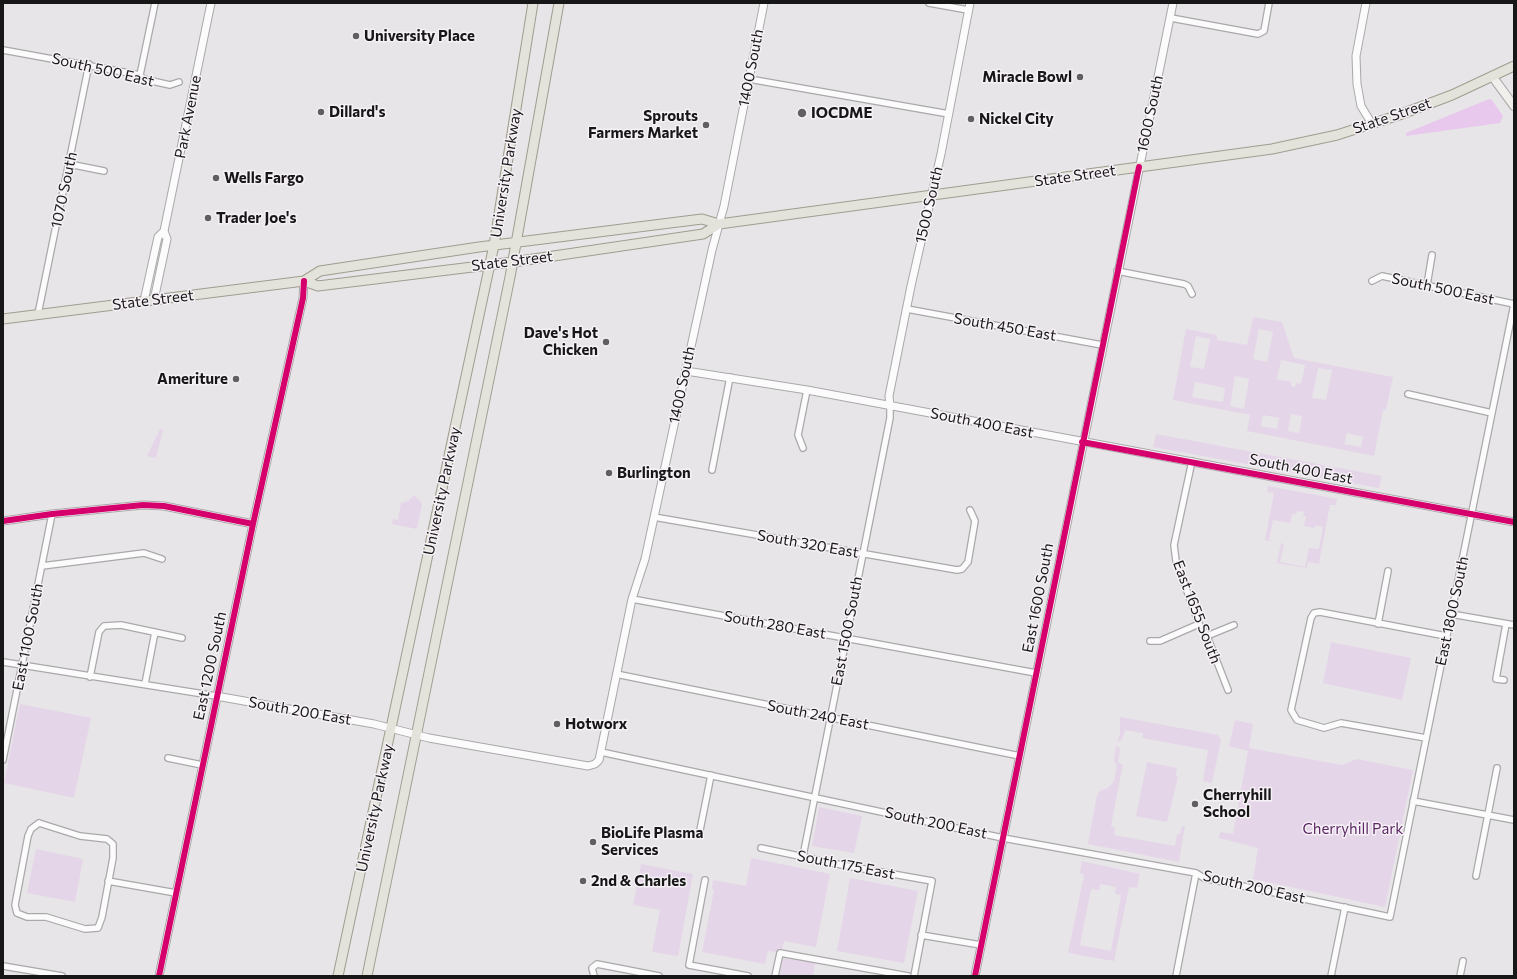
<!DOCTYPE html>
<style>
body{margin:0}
#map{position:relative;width:1517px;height:979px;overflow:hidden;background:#e7e5e8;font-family:Commissioner,sans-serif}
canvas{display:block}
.frame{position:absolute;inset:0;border:4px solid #181718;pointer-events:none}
</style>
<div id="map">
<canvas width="1517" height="979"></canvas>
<div class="frame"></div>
</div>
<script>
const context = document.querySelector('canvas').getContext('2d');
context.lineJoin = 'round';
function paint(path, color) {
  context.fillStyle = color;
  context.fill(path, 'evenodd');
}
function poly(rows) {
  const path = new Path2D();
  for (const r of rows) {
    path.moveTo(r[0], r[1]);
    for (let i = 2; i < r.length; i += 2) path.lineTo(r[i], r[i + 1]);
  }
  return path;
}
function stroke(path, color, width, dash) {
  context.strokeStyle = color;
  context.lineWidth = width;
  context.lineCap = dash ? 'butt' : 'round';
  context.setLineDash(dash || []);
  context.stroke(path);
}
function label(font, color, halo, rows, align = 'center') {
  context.font = font + ' Commissioner,sans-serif';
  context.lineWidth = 3;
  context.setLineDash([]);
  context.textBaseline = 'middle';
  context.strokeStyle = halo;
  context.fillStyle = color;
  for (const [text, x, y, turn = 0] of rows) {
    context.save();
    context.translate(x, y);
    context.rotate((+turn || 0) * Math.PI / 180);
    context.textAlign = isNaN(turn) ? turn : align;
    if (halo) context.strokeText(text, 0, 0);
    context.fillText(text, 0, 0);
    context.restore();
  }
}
const green = poly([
 [1253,317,1282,322,1294,358,1393,377,1386,410,1383,410,1374,456,1247,431,1250,415,1173,400,1186,329,1217,335,1217,340,1247,345],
 [1259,329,1273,332,1267,362,1253,359],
 [1196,336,1210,339,1204,369,1190,367],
 [1281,360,1305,365,1301,384,1296,383,1295,387,1291,386,1291,382,1277,379],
 [1318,368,1332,370,1326,400,1312,398],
 [1235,376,1249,379,1244,409,1230,406],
 [1195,382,1225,388,1223,402,1192,397],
 [1291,414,1302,416,1299,433,1288,431],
 [1263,415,1279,418,1277,429,1261,426],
 [1347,433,1363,437,1361,447,1344,444],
 [160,429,163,430,156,458,147,456],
 [1156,434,1382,476,1379,488,1153,447],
 [1268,486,1337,499,1336,505,1330,505,1319,564,1308,562,1307,568,1277,563,1281,543,1265,540,1274,493,1267,492],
 [1297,511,1304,512,1303,516,1306,516,1304,526,1315,528,1315,525,1323,527,1319,549,1309,548,1305,567,1280,562,1284,544,1269,540,1273,520,1290,523,1292,514,1296,514],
 [414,495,422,503,417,529,392,524,393,519,398,520,401,503,408,501],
 [1331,642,1411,658,1402,700,1323,683],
 [20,704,91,718,74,798,4,783],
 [1120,717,1218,735,1221,740,1212,783,1203,781,1208,750,1142,738,1143,733,1125,730,1122,740,1117,741,1120,735],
 [1235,720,1253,724,1249,748,1342,765,1357,759,1413,770,1385,907,1253,879,1258,848,1219,838,1220,832,1233,834,1248,751,1229,746],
 [1116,745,1120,749,1118,763,1123,764,1111,826,1115,827,1114,835,1175,846,1177,834,1180,834,1182,826,1185,826,1179,862,1088,844,1097,795,1100,791,1108,788,1114,781,1117,765,1114,761],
 [1147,762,1177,768,1176,776,1178,777,1167,822,1136,816],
 [819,807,862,816,854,853,812,846],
 [36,849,83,859,75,902,27,893],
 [751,858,830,874,816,947,784,941,782,949,777,952,768,951,765,964,702,952,714,890,712,889,713,880,746,886],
 [1082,861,1140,874,1137,888,1129,887,1114,961,1068,953,1084,875,1080,873],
 [1100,884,1116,887,1115,894,1121,895,1111,951,1080,945,1091,889,1099,890],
 [641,864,693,874,678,956,652,952,660,910,633,905],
 [850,878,918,891,904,963,837,951],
 [783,958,815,963,813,976,780,976]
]);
const water = poly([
 [1489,99,1492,100,1503,116,1500,123,1406,136,1406,133]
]);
const minor = poly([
 [929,3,968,10],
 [1171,18,1258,34,1264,31,1269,3],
 [3,50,140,75,143,79,170,85,179,82],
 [140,75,155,3],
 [749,79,949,114],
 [69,164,104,171],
 [1117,271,1184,284,1188,286,1192,294],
 [1372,281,1382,276,1514,304],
 [1427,285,1432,255],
 [907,309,1102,345],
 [38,314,89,64],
 [1408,394,1492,413],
 [803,448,798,435,807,390],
 [1192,461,1174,545,1176,561,1199,624,1207,636,1228,690],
 [712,470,730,377],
 [654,517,957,570,962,569,968,562,975,521,970,510],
 [42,566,144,553,162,559],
 [632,599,1036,673],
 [1451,614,1514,625],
 [1378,624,1388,571],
 [1207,636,1234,625],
 [1150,641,1160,641,1199,624],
 [3,662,216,696],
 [616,674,1020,756],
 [90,677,99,632,104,626,121,625,182,638],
 [1504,680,1496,679,1506,624],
 [145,684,155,632],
 [1426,738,1341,723,1324,728,1297,720,1291,710,1311,618,1314,613,1320,612,1446,636],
 [601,752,1003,838,1196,873,1204,878,1390,917,1514,304],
 [168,758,202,765],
 [3,760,52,514],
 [1413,801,1514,820],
 [39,823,80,836,107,839,113,844,113,858,102,917,98,928,85,929,46,917,27,917,17,913,15,905,28,836,31,829,39,823],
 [700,830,711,775],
 [761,848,842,865,932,881,914,976],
 [803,856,890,418,890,406],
 [1476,876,1497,768],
 [705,880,689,965,748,976],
 [108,881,176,893],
 [921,935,981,945],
 [3,966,62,976],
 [594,976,592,968,597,964,659,976],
 [775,976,780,953,908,976],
 [1176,976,1196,873],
 [1331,976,1345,907],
 [1460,976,1463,961]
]);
const tertiary = poly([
 [1366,3,1356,56,1357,84,1361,106,1372,124],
 [154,300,167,239,164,231,211,3],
 [144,301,158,237,164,231],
 [686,371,807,390,1514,522],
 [890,406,889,396,911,286,941,154,970,3],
 [3,521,52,514,143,505,164,506,253,524],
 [216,696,374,724,429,738,588,766,595,764,599,760,632,599,645,559,712,250,724,206,764,3],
 [159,976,253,524,303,298,304,281],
 [975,976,1173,3]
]);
const secondary = poly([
 [1492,76,1514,106]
]);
const primary = poly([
 [304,281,318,286,513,262,703,234,719,224,1272,149,1337,135,1399,115,1452,95,1514,66],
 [3,319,304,281,320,271,479,247,702,219,719,224],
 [338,976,494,245,533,3],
 [367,976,510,277,559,3]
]);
const cycleway = poly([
 [1082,442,1514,522],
 [3,521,52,514,143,505,164,506,253,524],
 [159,976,253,524,303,298,304,281],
 [975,976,1139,167]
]);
const markers = [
 [356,36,4,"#605f61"],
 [1080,77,4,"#605f61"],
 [321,112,4,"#605f61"],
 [802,113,5,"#605f61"],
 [971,119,4,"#605f61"],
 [706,125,4,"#605f61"],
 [216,178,4,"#605f61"],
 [208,218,4,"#605f61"],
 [606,342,4,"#605f61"],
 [236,379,4,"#605f61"],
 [609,473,4,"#605f61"],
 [557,724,4,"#605f61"],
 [1195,804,4,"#605f61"],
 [593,842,4,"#605f61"],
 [583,881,4,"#605f61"]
];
const poiNames = [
 ["University Place",364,36],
 ["Miracle Bowl",1072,77,"right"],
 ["Dillard's",329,112],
 ["IOCDME",811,113],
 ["Sprouts",698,116,"right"],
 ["Farmers Market",698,133,"right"],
 ["Nickel City",979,119],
 ["Wells Fargo",224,178],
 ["Trader Joe's",216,218],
 ["Dave's Hot",598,333,"right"],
 ["Chicken",598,350,"right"],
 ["Ameriture",228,379,"right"],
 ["Burlington",617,473],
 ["Hotworx",565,724],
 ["Cherryhill",1203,795],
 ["School",1203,812],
 ["BioLife Plasma",601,833],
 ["Services",601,850],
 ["2nd & Charles",591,881]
];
const streetNames = [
 ["1400 South",751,68,-79],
 ["South 500 East",103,70,13],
 ["1600 South",1150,114,-78],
 ["State Street",1392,116,-19],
 ["Park Avenue",188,117,-79],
 ["University Parkway",506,173,-81],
 ["State Street",1075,176,-8],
 ["1070 South",64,190,-78],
 ["1500 South",929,205,-77],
 ["State Street",512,261,-7],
 ["South 500 East",1443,289,12],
 ["State Street",153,300,-7],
 ["South 450 East",1005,327,10],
 ["1400 South",682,385,-78],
 ["South 400 East",982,423,11],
 ["South 400 East",1301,469,11],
 ["University Parkway",442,491,-78],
 ["South 320 East",808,544,10],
 ["East 1600 South",1038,598,-79],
 ["East 1800 South",1452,611,-78],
 ["East 1655 South",1197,612,69],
 ["South 280 East",775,625,10],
 ["East 1500 South",847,631,-79],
 ["East 1100 South",28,637,-79],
 ["East 1200 South",210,666,-78],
 ["South 200 East",300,711,10],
 ["South 240 East",818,715,11],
 ["University Parkway",375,808,-78],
 ["South 200 East",936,823,12],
 ["South 175 East",846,865,11],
 ["South 200 East",1254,887,13]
];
const parkNames = [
 ["Cherryhill Park",1353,829]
];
paint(green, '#e5d5e8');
paint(water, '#e8c8ed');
stroke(minor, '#aaa8aa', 8);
stroke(tertiary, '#aaa8aa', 9);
stroke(secondary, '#aaa8aa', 10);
stroke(primary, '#a09d8f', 11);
stroke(minor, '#fbfbfc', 5.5);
stroke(tertiary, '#fbfbfc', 7);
stroke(secondary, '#f0efeb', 8);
stroke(primary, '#e4e3db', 9);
stroke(cycleway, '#d6006c', 6);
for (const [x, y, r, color] of markers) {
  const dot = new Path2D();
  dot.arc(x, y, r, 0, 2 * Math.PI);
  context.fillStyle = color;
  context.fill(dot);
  stroke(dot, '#f6f1f6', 1.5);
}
label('bold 15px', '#181718', '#f6f1f6', poiNames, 'left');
label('15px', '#181718', '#f6f1f6', streetNames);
label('15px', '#5c2764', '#f6f1f6', parkNames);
</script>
